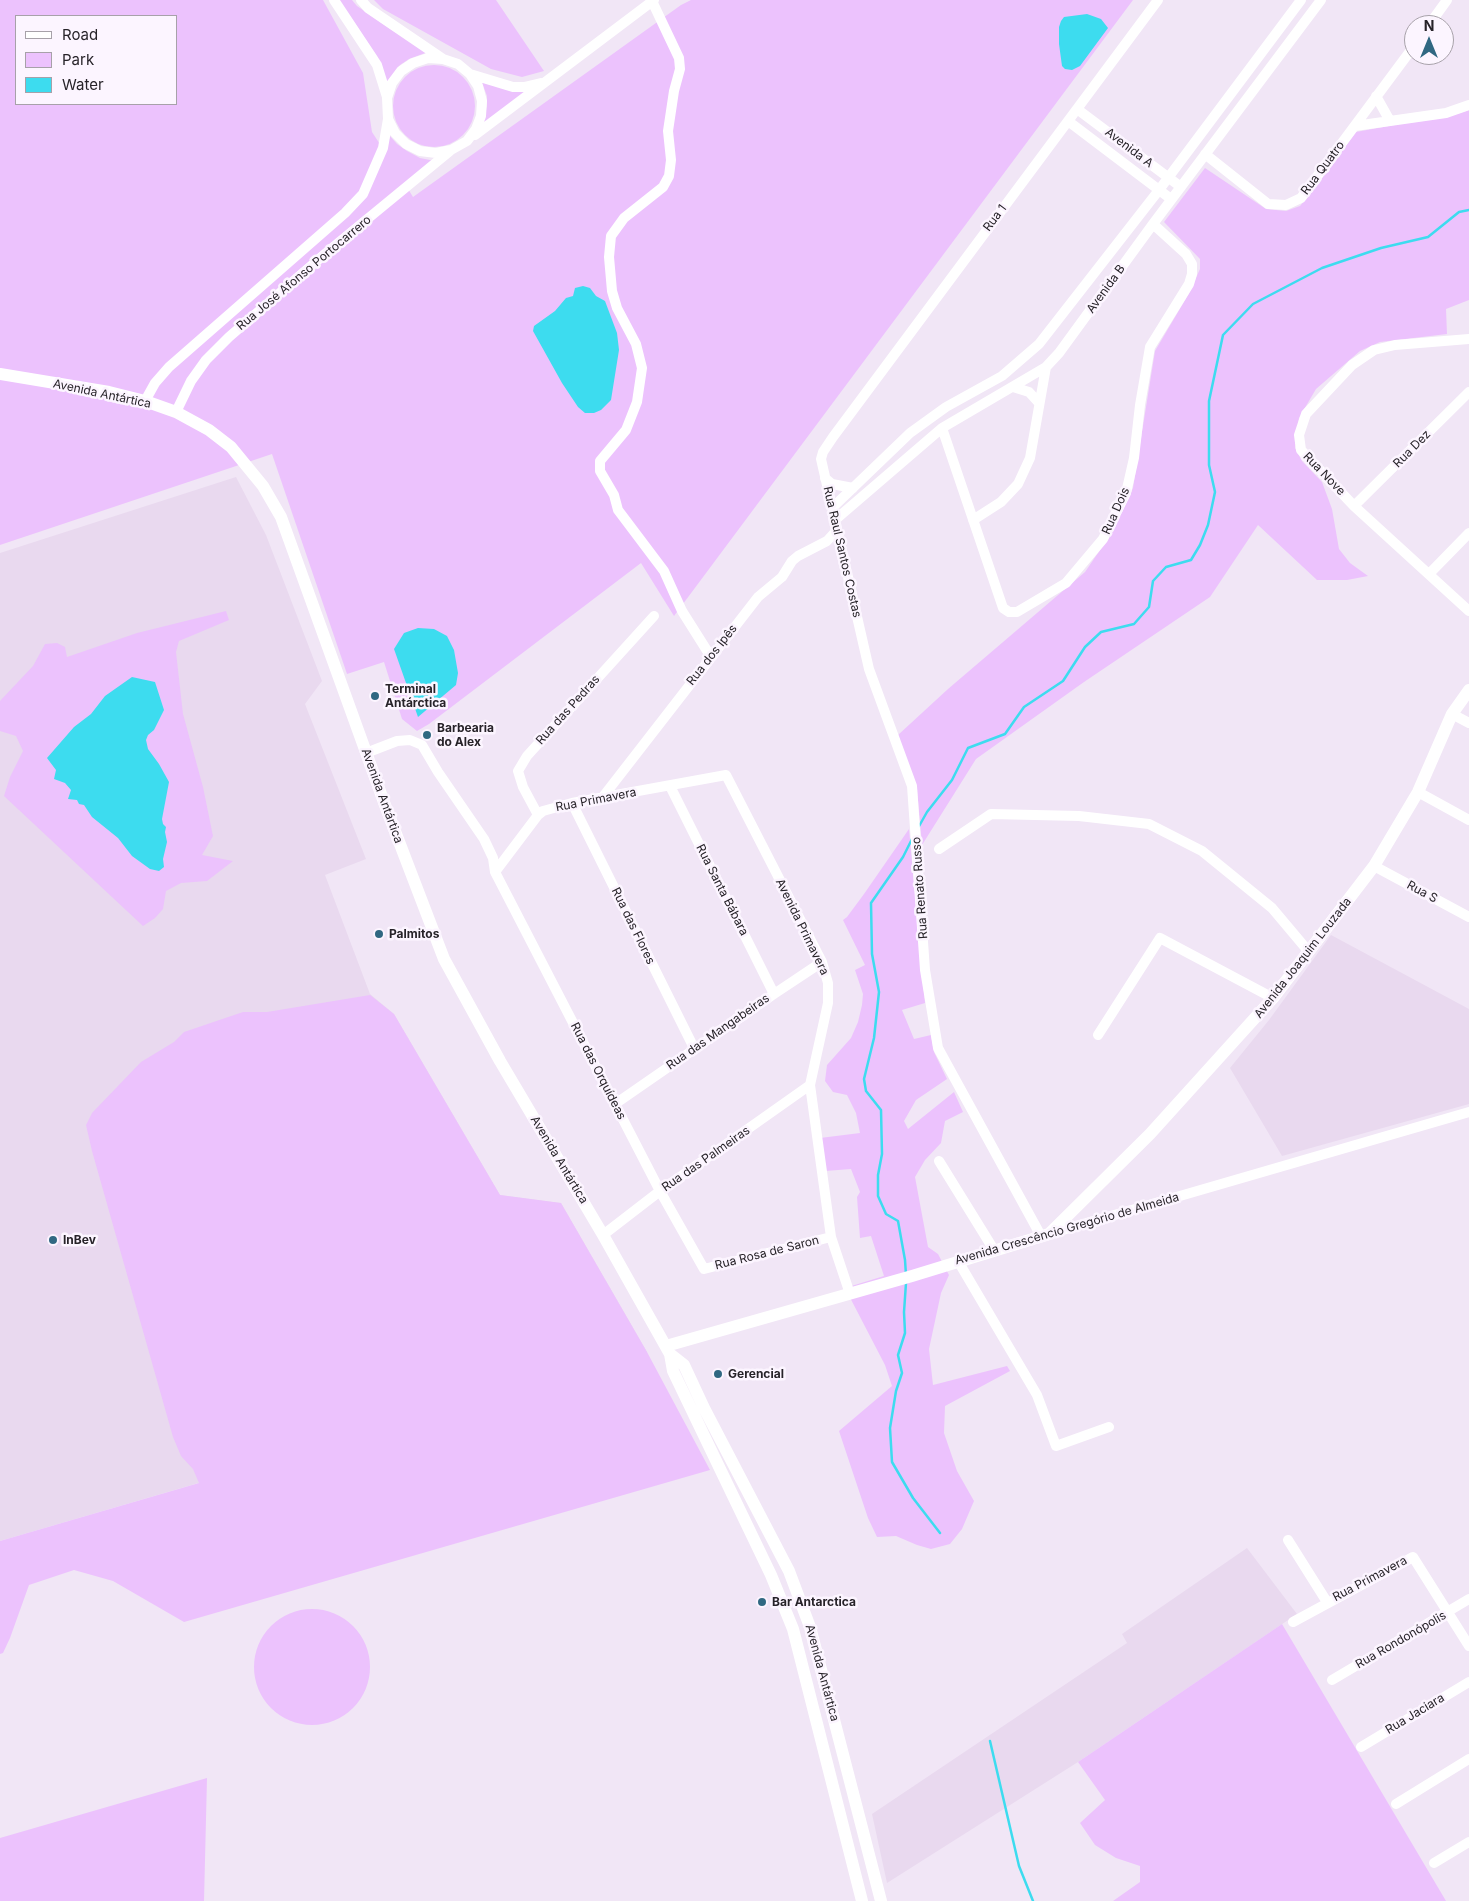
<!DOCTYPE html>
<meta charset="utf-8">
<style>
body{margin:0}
#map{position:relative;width:1469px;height:1901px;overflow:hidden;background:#f1e6f6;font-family:Inter,sans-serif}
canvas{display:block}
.legend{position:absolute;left:15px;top:15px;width:162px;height:90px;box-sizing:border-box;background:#fcf5ff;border:1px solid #a7a1a9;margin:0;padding:6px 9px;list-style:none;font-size:15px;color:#272329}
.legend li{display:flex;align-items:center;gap:10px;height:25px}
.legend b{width:25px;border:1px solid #a7a1a9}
.north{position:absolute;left:1404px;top:15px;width:50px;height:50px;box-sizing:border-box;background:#fcf5ff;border:1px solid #a7a1a9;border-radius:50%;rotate:0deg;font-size:14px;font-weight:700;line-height:20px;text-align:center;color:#272329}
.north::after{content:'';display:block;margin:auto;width:18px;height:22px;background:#306882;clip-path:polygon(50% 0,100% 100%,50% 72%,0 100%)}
</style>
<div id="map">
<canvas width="1469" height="1901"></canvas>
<ul class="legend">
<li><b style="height:6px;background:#fff"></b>Road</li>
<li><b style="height:14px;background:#ecc2fd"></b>Park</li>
<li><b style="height:14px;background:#3ddcef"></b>Water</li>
</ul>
<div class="north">N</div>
</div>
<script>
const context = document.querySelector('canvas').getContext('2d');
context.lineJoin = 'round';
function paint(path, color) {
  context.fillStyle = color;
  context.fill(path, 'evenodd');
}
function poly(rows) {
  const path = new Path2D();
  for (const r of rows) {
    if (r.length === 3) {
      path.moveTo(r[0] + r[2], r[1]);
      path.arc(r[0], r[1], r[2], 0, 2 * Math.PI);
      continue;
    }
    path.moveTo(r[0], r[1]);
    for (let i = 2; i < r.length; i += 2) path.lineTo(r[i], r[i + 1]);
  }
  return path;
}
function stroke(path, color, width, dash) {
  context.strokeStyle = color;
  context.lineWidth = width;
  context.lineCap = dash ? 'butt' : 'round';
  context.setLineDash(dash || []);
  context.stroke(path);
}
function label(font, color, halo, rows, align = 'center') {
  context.font = font + ' Inter,sans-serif';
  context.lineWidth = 5;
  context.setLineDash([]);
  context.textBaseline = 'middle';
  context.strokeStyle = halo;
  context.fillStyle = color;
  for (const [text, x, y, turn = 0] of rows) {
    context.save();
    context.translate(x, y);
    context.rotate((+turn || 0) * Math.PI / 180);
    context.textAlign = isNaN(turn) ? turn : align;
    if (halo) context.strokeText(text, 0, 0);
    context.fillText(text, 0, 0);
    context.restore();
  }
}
const built = poly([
 [236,477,266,535,322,681,305,704,366,859,325,875,370,994,394,1014,500,1195,561,1203,647,1352,0,1541,0,553],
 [1331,935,1469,1009,1469,1104,1282,1156,1230,1068,1269,1020],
 [1247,1548,1297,1614,1078,1762,887,1883,872,1814,1127,1643,1122,1634]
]);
const green = poly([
 [0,0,323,0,363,73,372,132,385,152,390,136,397,144,407,151,420,158,435,161,405,184,413,197,681,5,691,0,1133,0,674,616,641,563,429,724,417,731,402,719,384,662,347,674,272,454,0,545],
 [16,16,176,16,176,104,16,104],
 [339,0,352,0,357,6,392,30,428,52,409,59,400,65,387,82,377,56],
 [374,0,496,0,544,71,522,77,491,69,383,9],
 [434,106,41],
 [481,80,532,89,483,125,487,105,487,96],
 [1469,110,1469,300,1446,309,1447,334,1380,342,1360,351,1316,389,1299,418,1295,448,1302,461,1322,482,1332,509,1339,549,1350,563,1368,576,1347,580,1317,580,1258,525,1210,597,1084,682,976,759,922,845,917,789,898,735,948,689,1085,572,1113,531,1133,488,1155,351,1188,295,1200,269,1200,259,1164,222,1205,168,1266,209,1286,211,1300,206,1311,193,1356,132,1460,113],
 [226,611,229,620,179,641,176,652,183,714,203,787,213,836,202,855,233,861,207,881,181,883,166,891,163,909,155,918,143,926,4,796,10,777,23,751,16,736,0,731,0,701,33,666,45,644,57,643,65,647,67,657,137,633],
 [909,829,925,1003,902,1010,914,1039,931,1035,934,1052,947,1079,916,1100,904,1121,908,1129,954,1092,963,1112,945,1121,941,1143,925,1160,915,1177,928,1247,938,1254,949,1275,941,1293,929,1349,933,1385,1007,1366,1010,1371,945,1406,944,1433,957,1471,974,1501,962,1529,950,1544,931,1549,917,1545,896,1536,877,1537,868,1518,839,1431,892,1386,885,1365,845,1288,884,1276,871,1236,860,1238,857,1197,860,1192,851,1169,825,1171,820,1138,860,1133,856,1113,847,1095,833,1092,825,1081,827,1065,851,1038,858,1022,862,1005,863,994,855,970,865,965,843,920,847,917,864,894],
 [370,995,394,1014,500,1195,561,1203,647,1352,710,1470,184,1622,113,1581,74,1570,29,1585,10,1638,3,1653,0,1654,0,1541,199,1483,193,1469,181,1456,173,1437,92,1151,86,1125,92,1113,141,1062,174,1042,184,1032,243,1012,267,1012],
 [312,1667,58],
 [1282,1624,1446,1901,1113,1901,1140,1882,1140,1866,1116,1858,1095,1845,1080,1823,1105,1800,1078,1762],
 [207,1778,204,1901,0,1901,0,1838]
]);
const water = poly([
 [1087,14,1101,19,1108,28,1080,66,1072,70,1065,69,1062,66,1059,44,1059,27,1061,21,1064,17],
 [583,286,590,288,596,296,605,301,617,333,619,350,611,400,601,410,594,413,585,413,578,407,562,383,533,331,534,326,555,311,566,298,573,296,575,288],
 [418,628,434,629,447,636,454,650,458,673,456,685,418,717,394,649,404,633],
 [132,677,155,682,164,710,154,730,148,735,146,740,148,749,159,764,169,782,162,819,163,824,166,827,165,832,167,842,163,859,164,867,159,871,150,869,132,856,118,838,92,817,84,805,79,804,77,800,68,799,71,790,65,783,54,779,56,770,47,758,74,727,91,714,105,696]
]);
const stream = poly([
 [918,828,927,812,952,780,968,748,1005,734,1024,707,1063,681,1085,647,1101,632,1134,624,1149,607,1153,581,1166,567,1191,560,1200,545,1208,525,1215,492,1209,465,1209,401,1223,335,1253,304,1322,268,1381,248,1428,237,1459,212,1469,210],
 [906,1275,905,1260,898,1221,886,1214,878,1196,878,1175,882,1154,881,1110,866,1091,864,1079,874,1038,879,992,872,954,871,903,903,857,912,839],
 [906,1283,904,1312,905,1333,898,1355,902,1373,896,1391,890,1428,892,1462,913,1498,940,1533],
 [990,1741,1019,1866,1033,1901]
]);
const minor = poly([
 [334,0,377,65,387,97],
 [361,0,368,8,443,59,458,64,470,74,478,86,482,101,481,116,476,129,467,141,451,150,436,153,420,151,406,144,395,133,388,119,387,98,392,83,401,71,413,63,428,58,443,59],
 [652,1,679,58,680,69,674,91,668,131,671,160,669,176,663,187,624,218,611,236,609,257,612,291,617,308,636,344,642,368,637,402,626,430,600,461,600,471,614,495,618,510,664,571,682,611,711,657],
 [1429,25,1447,0],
 [470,74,513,87,524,87,541,83],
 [1376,96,1390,121],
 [1077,109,1181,187],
 [1068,121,1171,199],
 [1355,126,1446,113,1469,105],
 [475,135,654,0],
 [1205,154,1268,204,1286,205,1301,198,1414,46],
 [1469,339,1395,345,1374,350,1352,365,1306,414,1299,435,1301,450,1354,506,1469,611],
 [1013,387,1029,392,1039,403],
 [145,401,155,383,169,367,345,213,363,194,383,148,388,119],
 [176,412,191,381,206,360,229,337,326,253,450,151],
 [942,428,1003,608,1009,612,1017,612,1066,583,1103,539,1126,493,1134,458,1140,405,1150,347,1189,284,1192,274,1192,264,1186,254,1153,224],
 [825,478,832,484,853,488],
 [1354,506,1469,392],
 [832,508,910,433,946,407,1002,376,1039,344,1159,190,1301,0],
 [835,520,942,428,1046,367,1059,353,1153,224,1321,0],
 [973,520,1001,502,1018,484,1030,458,1046,367],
 [1429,574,1469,533],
 [1452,714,1469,723],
 [366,753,397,741,410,740,422,745,438,772,484,839,493,858,495,872,660,1191,704,1269,831,1237],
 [670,786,774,994],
 [1418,792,1469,820],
 [602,798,758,597,782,577,792,561,798,556,827,541,837,530],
 [572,803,694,1048],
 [538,815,523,787,518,771,527,756,654,616],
 [939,849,991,814,1079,816,1149,824,1202,851,1272,908,1309,952],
 [1374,866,1469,917],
 [495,872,538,815,543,811,572,803,726,775,822,962,828,983,828,1003,810,1085,831,1237,850,1294],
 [1098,1035,1160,938,1273,998],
 [615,1104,774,994,822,962],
 [939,1161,994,1250],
 [1049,1234,1469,1112],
 [603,1235,660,1191,810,1085],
 [1041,1236,938,1048,925,970,912,786,869,669,821,459,823,452,833,437,1158,0],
 [958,1261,1037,1395,1056,1446,1109,1427],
 [1288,1540,1327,1602],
 [1293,1622,1413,1557,1469,1646],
 [1332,1680,1469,1599],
 [1361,1747,1469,1682],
 [1396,1804,1469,1759],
 [1434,1863,1469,1842]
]);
const major = poly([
 [0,374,109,392,145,401,176,412,209,430,231,447,263,486,281,517,385,805,444,959,500,1061,603,1235,670,1354,684,1365,704,1408,789,1571,810,1627,881,1901],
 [666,1346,912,1276,1049,1234,1150,1134,1273,998,1374,866,1418,792,1452,714,1469,690],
 [670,1354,673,1371,771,1575,793,1629,862,1901]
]);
const markers = [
 [375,696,5,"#306882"],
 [427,735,5,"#306882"],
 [379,934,5,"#306882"],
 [53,1240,5,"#306882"],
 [718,1374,5,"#306882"],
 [762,1602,5,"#306882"]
];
const streetNames = [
 ["Avenida A",1129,148,37],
 ["Rua Quatro",1323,168,-53],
 ["Rua 1",995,218,-53],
 ["Rua José Afonso Portocarrero",304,273,-40],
 ["Avenida B",1106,289,-54],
 ["Avenida Antártica",102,394,12],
 ["Rua Dez",1412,449,-45],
 ["Rua Nove",1324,474,46],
 ["Rua Dois",1116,511,-66],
 ["Rua Raul Santos Costas",842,552,77],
 ["Rua dos Ipês",712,655,-52],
 ["Rua das Pedras",568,710,-48],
 ["Avenida Antártica",382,796,70],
 ["Rua Primavera",596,800,-11],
 ["Rua Renato Russo",920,888,-94],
 ["Rua Santa Bábara",722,890,63],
 ["Rua S",1422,892,28],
 ["Rua das Flores",633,926,64],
 ["Avenida Primavera",802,927,64],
 ["Avenida Joaquim Louzada",1303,958,-52],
 ["Rua das Mangabeiras",718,1032,-35],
 ["Rua das Orquídeas",598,1071,63],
 ["Rua das Palmeiras",706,1159,-35],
 ["Avenida Antártica",559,1160,59],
 ["Avenida Crescêncio Gregório de Almeida",1067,1229,-16],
 ["Rua Rosa de Saron",767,1253,-14],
 ["Rua Primavera",1370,1579,-28],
 ["Rua Rondonópolis",1401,1640,-30],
 ["Avenida Antártica",822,1673,75],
 ["Rua Jaciara",1415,1714,-31]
];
const poiNames = [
 ["Terminal",385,689],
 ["Antárctica",385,703],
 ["Barbearia",437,728],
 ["do Alex",437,742],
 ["Palmitos",389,934],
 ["InBev",63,1240],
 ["Gerencial",728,1374],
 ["Bar Antarctica",772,1602]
];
paint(built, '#e9d9ef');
paint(green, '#ecc2fd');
paint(water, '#3ddcef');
stroke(stream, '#3ddcef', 2.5);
stroke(minor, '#fff', 10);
stroke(major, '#fff', 12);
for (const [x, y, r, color] of markers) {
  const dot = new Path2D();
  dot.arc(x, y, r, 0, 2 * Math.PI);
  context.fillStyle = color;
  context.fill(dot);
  stroke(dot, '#fcf5ff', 2);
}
label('12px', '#272329', '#fcf5ff', streetNames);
label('bold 12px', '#272329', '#fcf5ff', poiNames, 'left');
</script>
